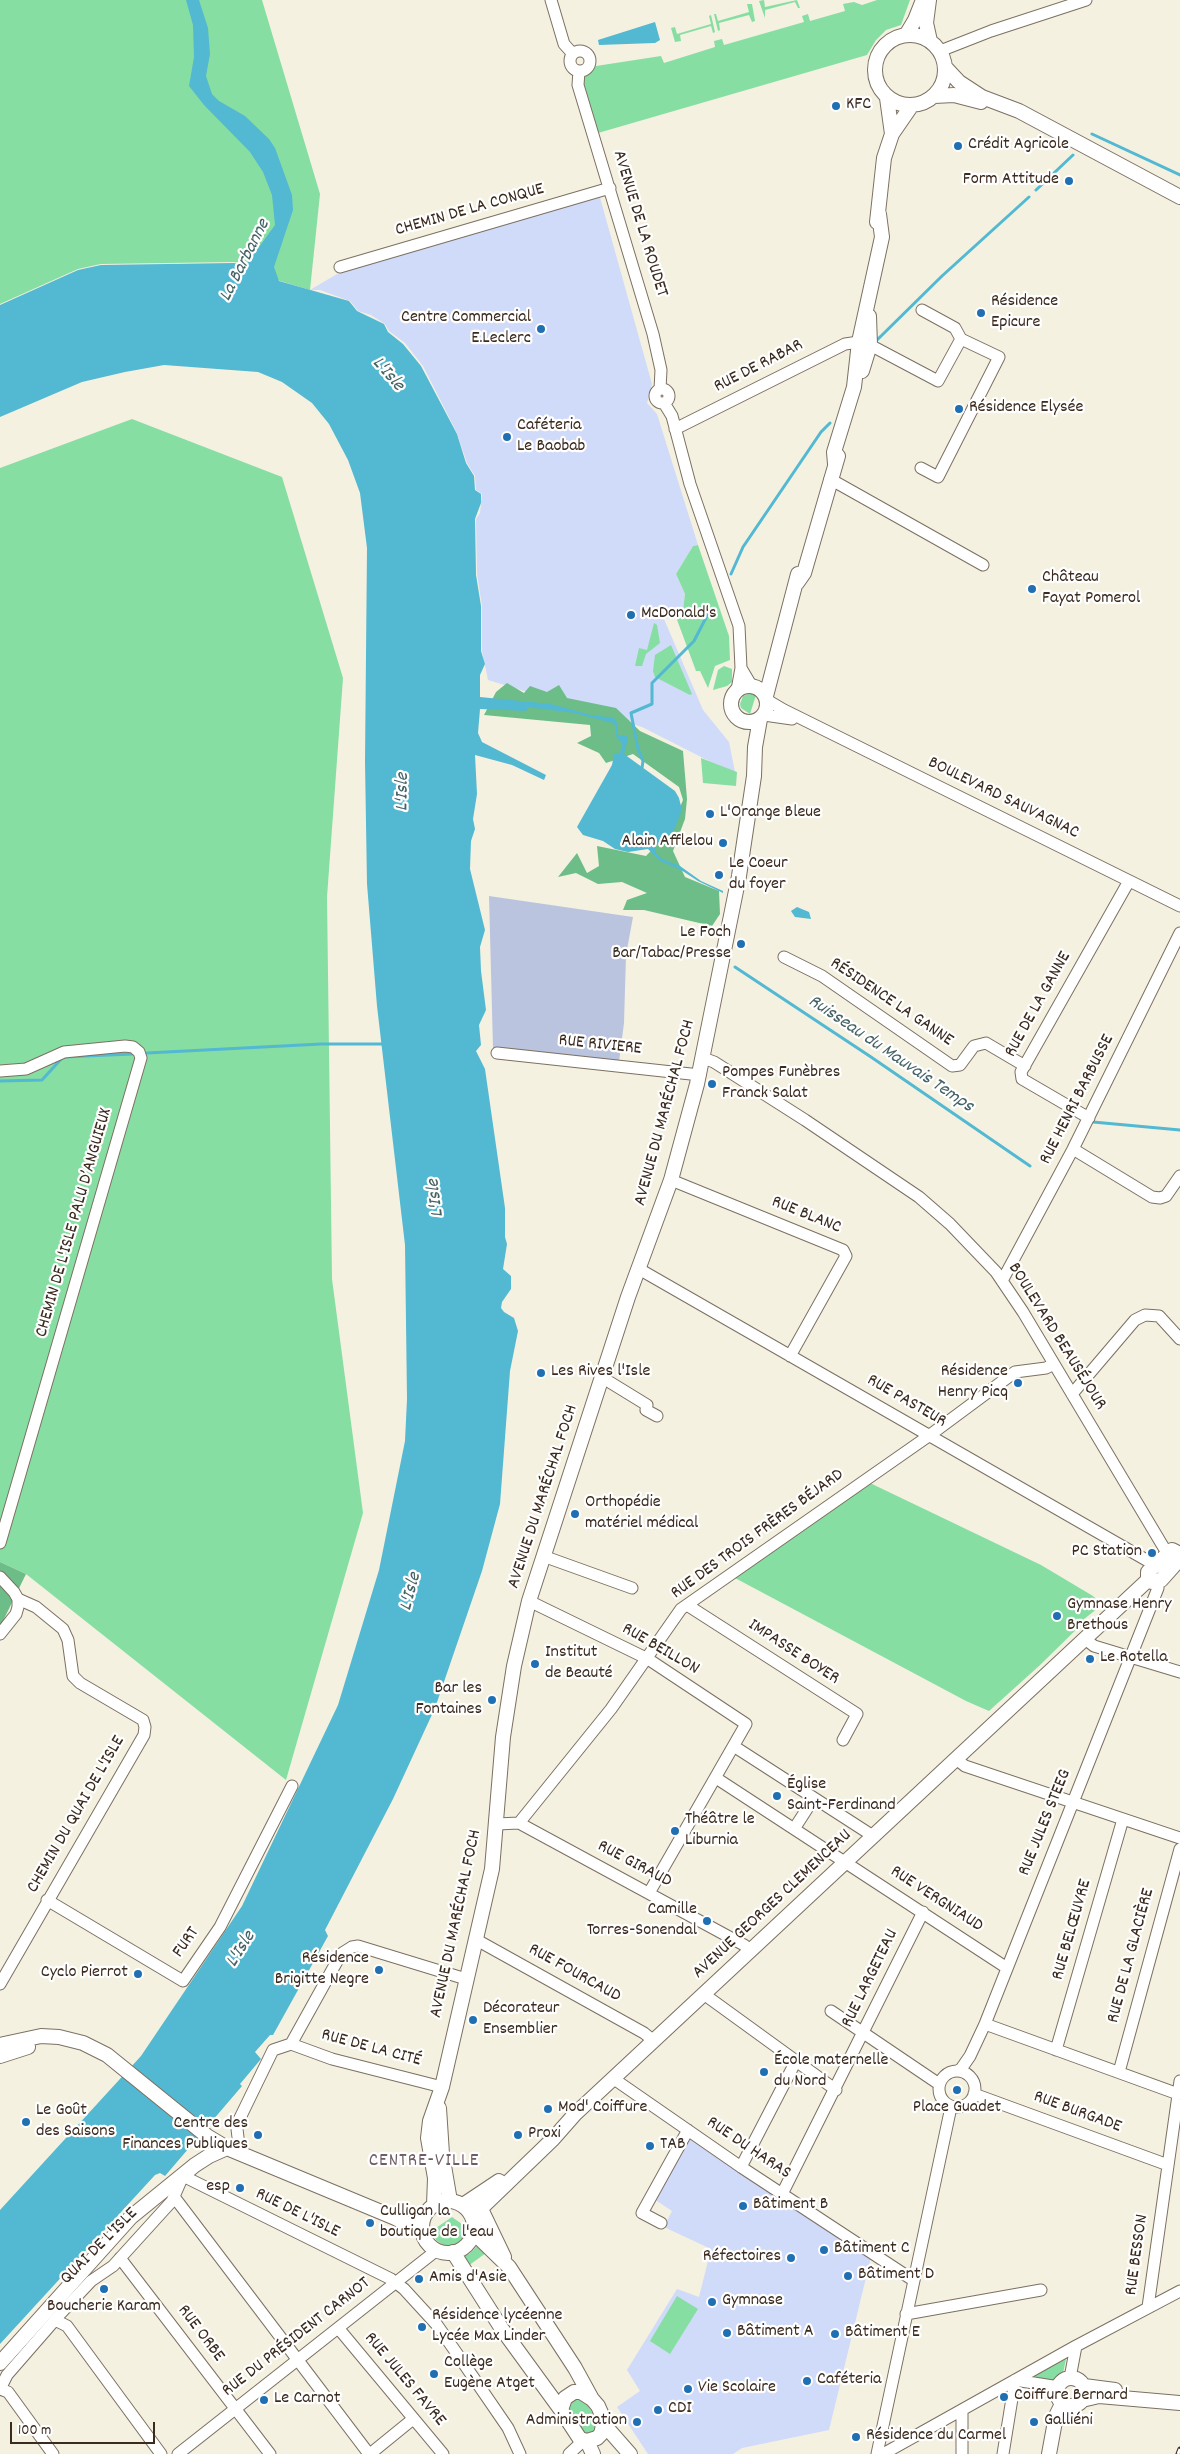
<!DOCTYPE html>
<meta charset="utf-8">
<style>
body{margin:0}
#map{position:relative;width:1180px;height:2454px;overflow:hidden;background:#f4f1e1;font-family:Dekko,sans-serif}
canvas{display:block}
.scale{position:absolute;left:10px;top:2422px;width:145px;height:22px;box-sizing:border-box;border:2px solid #3b2a1e;border-top:0;padding-left:6px;font-size:15px;line-height:18px;white-space:nowrap;color:#3b2a1e;-webkit-text-stroke:4px #fff;paint-order:stroke}
</style>
<div id="map">
<canvas width="1180" height="2454"></canvas>
<div class="scale">100 m</div>
</div>
<script>
const context = document.querySelector('canvas').getContext('2d');
context.lineJoin = 'round';
function paint(path, color) {
  context.fillStyle = color;
  context.fill(path, 'evenodd');
}
function poly(rows) {
  const path = new Path2D();
  for (const r of rows) {
    if (r.length === 3) {
      path.moveTo(r[0] + r[2], r[1]);
      path.arc(r[0], r[1], r[2], 0, 2 * Math.PI);
      continue;
    }
    path.moveTo(r[0], r[1]);
    for (let i = 2; i < r.length; i += 2) path.lineTo(r[i], r[i + 1]);
  }
  return path;
}
function stroke(path, color, width, dash) {
  context.strokeStyle = color;
  context.lineWidth = width;
  context.lineCap = dash ? 'butt' : 'round';
  context.setLineDash(dash || []);
  context.stroke(path);
}
function label(font, color, halo, rows, align = 'center') {
  context.font = font + ' Dekko,sans-serif';
  context.lineWidth = 4.5;
  context.setLineDash([]);
  context.textBaseline = 'middle';
  context.strokeStyle = halo;
  context.fillStyle = color;
  for (const [text, x, y, turn = 0] of rows) {
    context.save();
    context.translate(x, y);
    context.rotate((+turn || 0) * Math.PI / 180);
    context.textAlign = isNaN(turn) ? turn : align;
    if (halo) context.strokeText(text, 0, 0);
    context.fillText(text, 0, 0);
    context.restore();
  }
}
const built = poly([
 [599,194,652,384,647,403,657,414,698,545,693,546,676,574,685,594,683,610,676,617,664,619,703,710,729,742,735,772,711,762,642,727,488,680,482,651,482,606,477,574,476,519,480,513,482,494,476,490,475,476,467,463,457,433,423,366,405,343,389,331,385,324,371,315,358,311,350,301,320,290,310,290,354,264],
 [688,2134,871,2257,829,2430,742,2448,733,2454,648,2454,617,2407,640,2391,627,2370,677,2289,699,2297,711,2249,664,2227,672,2211,654,2199]
]);
const industrial = poly([
 [489,896,633,917,626,955,624,1023,619,1062,493,1049]
]);
const green = poly([
 [0,0,262,0,320,194,310,290,280,281,245,264,234,262,101,264,78,269,0,304],
 [764,0,765,7,797,0,800,8,798,8,795,2,765,10,765,18,759,1],
 [877,0,910,0,901,25,886,30,876,40,867,55,598,133,584,85,584,78,596,66,661,56,664,63,715,47,714,41,722,39,724,45,804,22,802,16,808,14,810,21,845,11,843,4,854,2,862,5],
 [747,4,752,4,755,21,752,22,749,15,719,23,720,30,718,31,714,14,716,14,718,21,749,12],
 [711,15,715,32,713,33,711,26,680,35,681,41,675,42,671,28,675,27,677,34,711,24,709,16],
 [132,419,282,477,343,678,327,897,332,1279,363,1513,286,1780,26,1574,0,1562,0,468],
 [698,545,729,636,730,660,715,666,708,688,700,671,696,671,676,617,683,610,685,594,676,574,693,546],
 [654,623,657,625,660,643,646,654,642,666,635,666,639,648,647,650],
 [671,645,692,694,690,695,655,677,653,671,655,655],
 [724,666,732,669,732,682,727,686,713,690,718,670],
 [751,693,756,695,750,714,741,708,740,704,743,696],
 [701,758,737,772,736,786,703,783],
 [870,1483,1041,1565,1093,1596,1102,1605,1084,1619,1085,1621,1039,1666,989,1711,966,1701,735,1578],
 [452,2217,466,2227,467,2232,461,2242,454,2247,453,2252,436,2240,433,2230],
 [478,2245,486,2253,468,2266,461,2257,469,2254],
 [677,2296,698,2309,670,2354,650,2341],
 [1066,2359,1062,2378,1057,2381,1029,2378],
 [574,2398,583,2399,598,2421,595,2430,589,2434,586,2435,567,2413,568,2402]
]);
const forest = poly([
 [507,683,524,693,530,686,547,692,559,685,567,698,616,708,640,731,683,751,687,799,685,819,673,851,685,877,719,891,720,914,712,926,644,910,623,910,627,900,647,893,622,882,598,884,576,873,558,877,577,853,587,873,599,866,597,846,646,856,670,831,683,800,679,787,633,754,606,763,599,753,577,743,591,736,590,725,484,715,496,692],
 [0,1562,26,1574,0,1627]
]);
const water = poly([
 [186,0,199,0,208,28,210,54,206,76,212,94,219,101,245,116,269,139,275,148,292,195,293,210,274,267,279,281,349,301,357,311,384,324,388,332,403,344,421,366,457,434,466,463,474,476,475,490,481,494,481,503,475,519,476,575,481,606,481,651,485,664,480,675,480,697,551,704,591,715,614,718,618,725,618,735,627,736,628,739,624,754,675,791,679,798,682,810,674,830,655,847,656,853,662,859,680,866,701,881,723,891,723,893,698,881,681,870,660,861,648,849,628,852,615,849,603,841,583,835,577,827,612,765,614,754,620,753,622,743,616,736,616,726,613,723,574,713,528,707,526,711,480,709,478,733,482,742,546,775,544,780,512,765,475,755,477,794,473,819,475,829,471,841,470,869,485,930,480,947,481,971,486,1010,479,1025,481,1045,476,1051,485,1069,505,1208,505,1237,507,1244,503,1269,511,1276,511,1289,502,1302,501,1308,504,1312,514,1318,518,1331,510,1371,500,1504,482,1571,435,1708,393,1799,325,1930,328,1936,273,2035,270,2035,255,2052,261,2059,240,2084,242,2086,165,2176,160,2173,155,2175,0,2344,0,2210,141,2056,242,1906,338,1705,379,1570,405,1441,407,1399,405,1245,377,1006,367,884,365,762,367,548,360,493,348,460,329,424,312,403,282,382,258,372,164,365,125,372,82,382,0,417,0,305,78,270,101,265,234,263,246,265,275,225,272,195,263,172,250,152,204,105,189,86,194,57,193,25],
 [655,22,660,40,655,43,599,45,598,40],
 [797,907,809,912,811,919,795,917,791,911]
]);
const stream = poly([
 [1092,134,1180,175],
 [1036,190,1073,155],
 [877,340,942,276,1029,197],
 [731,574,743,547,821,432,830,423],
 [642,768,643,761,638,749,631,713,652,704,652,683,694,641,710,610],
 [735,967,871,1057,1030,1166],
 [147,1053,321,1044,384,1044],
 [0,1081,42,1080,63,1057,132,1054],
 [1093,1122,1180,1130]
]);
const minor = poly([
 [551,0,564,44,573,54],
 [940,51,991,31,1086,0],
 [580,61,10],
 [579,71,578,85,653,334,661,370,660,389],
 [340,267,610,188],
 [870,345,938,381,961,339,955,328,922,310],
 [662,396,7],
 [664,403,672,416,690,484,739,626,741,668,737,690],
 [675,429,845,344,859,342],
 [921,468,938,477,999,357,961,339],
 [830,479,983,565],
 [741,668,751,685],
 [767,700,784,710,1180,906],
 [764,715,792,719],
 [784,957,822,976,952,1066,960,1065,974,1046,986,1043,1025,1066],
 [497,1053,700,1075],
 [703,1058,714,1062,805,1120,919,1197,950,1224,996,1272,1023,1312,1167,1553],
 [0,1071,26,1069,64,1052,125,1046,133,1047,139,1052,141,1058,0,1543],
 [1089,1118,1022,1079,1021,1072,1129,881],
 [1073,1149,1152,1197,1160,1198,1166,1196,1180,1176],
 [671,1180,843,1250,846,1256,790,1356],
 [639,1269,1155,1565],
 [1002,1281,1073,1149,1180,933],
 [603,1378,647,1405,646,1410,657,1416],
 [1072,1394,1135,1320,1145,1315,1159,1316,1180,1339],
 [543,1556,632,1588],
 [0,1577,14,1592,18,1599,18,1607,16,1614,0,1634],
 [529,1601,648,1659,746,1724,649,1893],
 [687,1605,857,1714,843,1740],
 [1085,1639,1094,1646,1180,1672],
 [735,1747,873,1836],
 [956,1759,965,1766,1180,1838],
 [716,1778,1007,1968],
 [519,1823,611,1709,681,1609,930,1435,1015,1372,1046,1368,1054,1364],
 [497,1824,519,1823,744,1945,751,1951],
 [794,1829,814,1798],
 [47,1900,183,1981,220,1927,292,1786],
 [475,1939,644,2033,654,2041],
 [0,1984,144,1735,145,1727,143,1720,80,1683,73,1676,68,1640,63,1629,36,1607,18,1599],
 [705,1995,836,2090],
 [831,2011,939,2084],
 [985,2024,1178,2094],
 [291,2044,341,1954,352,1947,358,1946,466,1979],
 [291,2044,332,2059,442,2087],
 [1056,2050,1123,1819],
 [957,2089,18],
 [957,2071,961,2069,970,2056,985,2024,1158,1588,1158,1582],
 [1119,2072,1180,1849],
 [614,2079,741,2167,913,2280],
 [974,2094,1168,2165],
 [240,2154,237,2129,239,2120,273,2050,291,2044],
 [741,2167,796,2061],
 [782,2194,923,1912],
 [175,2198,369,2454],
 [661,2223,642,2213,688,2130],
 [120,2258,270,2454],
 [1148,2307,1180,2081],
 [906,2314,1041,2290],
 [55,2320,67,2326,161,2454],
 [339,2329,443,2454],
 [1070,2378,1076,2346,1180,2291],
 [0,2389,7,2375,61,2313,91,2281,113,2266,172,2201,183,2176,391,2279,404,2289,437,2325,460,2358,508,2428,520,2454],
 [0,2389,8,2392,53,2454],
 [962,2410,962,2454],
 [178,2454,437,2250],
 [370,2454,413,2419],
 [569,2454,583,2441],
 [877,2454,951,2107],
 [883,2454,1076,2346],
 [1003,2454,1015,2380,1059,2387]
]);
const major = poly([
 [929,0,926,23,930,41],
 [910,70,35],
 [906,35,915,20,923,0],
 [945,67,959,82,982,97,1019,111,1180,197],
 [934,96,954,95,981,102],
 [892,134,912,105],
 [877,222,884,158,892,134,887,98],
 [862,371,870,345,869,316],
 [835,464,834,452,854,387,859,342,882,237,879,214],
 [797,583,804,573,838,456],
 [749,704,18],
 [766,696,798,574],
 [1172,1550,1178,1553,1177,1562,1161,1580,1152,1582,1148,1578,1148,1572,1172,1550],
 [0,2045,41,2036,59,2037,83,2043,107,2055,207,2136,227,2148,393,2217,422,2231],
 [0,2056,28,2047],
 [439,2108,442,2154,450,2201],
 [448,2227,26],
 [434,2205,435,2178,428,2138,430,2121,442,2087,492,1869,503,1737,514,1666,529,1601,628,1297,671,1180,697,1084,739,876,754,776,755,747,760,719],
 [463,2205,499,2181],
 [481,2209,504,2257],
 [472,2217,553,2139,575,2114,1149,1579],
 [473,2232,509,2267,575,2368,592,2399],
 [453,2252,502,2329,561,2410],
 [0,2363,131,2217,195,2165,209,2156,227,2148],
 [1071,2392,14],
 [1084,2386,1115,2390],
 [1082,2400,1099,2396,1180,2403],
 [604,2421,601,2434,597,2438,587,2441,580,2439,561,2410,565,2398,574,2392,581,2392,592,2399,598,2406,608,2429,630,2454],
 [587,2441,593,2454],
 [1049,2454,1056,2416,1063,2402]
]);
const rail = poly([
 [1178,2454,1180,2449]
]);
const markers = [
 [836,106,5,"#1f6fb2"],
 [958,146,5,"#1f6fb2"],
 [1069,181,5,"#1f6fb2"],
 [981,313,5,"#1f6fb2"],
 [541,329,5,"#1f6fb2"],
 [959,409,5,"#1f6fb2"],
 [507,437,5,"#1f6fb2"],
 [1032,589,5,"#1f6fb2"],
 [631,615,5,"#1f6fb2"],
 [710,814,5,"#1f6fb2"],
 [723,843,5,"#1f6fb2"],
 [719,875,5,"#1f6fb2"],
 [741,944,5,"#1f6fb2"],
 [712,1084,5,"#1f6fb2"],
 [541,1373,5,"#1f6fb2"],
 [1018,1383,5,"#1f6fb2"],
 [575,1514,5,"#1f6fb2"],
 [1152,1553,5,"#1f6fb2"],
 [1057,1616,5,"#1f6fb2"],
 [1090,1659,5,"#1f6fb2"],
 [535,1664,5,"#1f6fb2"],
 [492,1700,5,"#1f6fb2"],
 [777,1796,5,"#1f6fb2"],
 [675,1831,5,"#1f6fb2"],
 [707,1921,5,"#1f6fb2"],
 [379,1970,5,"#1f6fb2"],
 [138,1974,5,"#1f6fb2"],
 [473,2020,5,"#1f6fb2"],
 [764,2072,5,"#1f6fb2"],
 [957,2090,5,"#1f6fb2"],
 [548,2109,5,"#1f6fb2"],
 [26,2122,5,"#1f6fb2"],
 [258,2135,5,"#1f6fb2"],
 [518,2135,5,"#1f6fb2"],
 [650,2146,5,"#1f6fb2"],
 [240,2188,5,"#1f6fb2"],
 [743,2206,5,"#1f6fb2"],
 [370,2223,5,"#1f6fb2"],
 [824,2250,5,"#1f6fb2"],
 [791,2258,5,"#1f6fb2"],
 [848,2276,5,"#1f6fb2"],
 [419,2279,5,"#1f6fb2"],
 [104,2289,5,"#1f6fb2"],
 [712,2302,5,"#1f6fb2"],
 [422,2327,5,"#1f6fb2"],
 [727,2333,5,"#1f6fb2"],
 [835,2334,5,"#1f6fb2"],
 [434,2374,5,"#1f6fb2"],
 [807,2381,5,"#1f6fb2"],
 [688,2389,5,"#1f6fb2"],
 [1004,2397,5,"#1f6fb2"],
 [264,2400,5,"#1f6fb2"],
 [658,2410,5,"#1f6fb2"],
 [637,2422,5,"#1f6fb2"],
 [1034,2422,5,"#1f6fb2"],
 [856,2437,5,"#1f6fb2"]
];
const poiNames = [
 ["KFC",846,106],
 ["Crédit Agricole",968,146],
 ["Form Attitude",1059,181,"right"],
 ["Résidence",991,303],
 ["Epicure",991,324],
 ["Centre Commercial",531,319,"right"],
 ["E.Leclerc",531,340,"right"],
 ["Résidence Elysée",969,409],
 ["Caféteria",517,427],
 ["Le Baobab",517,448],
 ["Château",1042,579],
 ["Fayat Pomerol",1042,600],
 ["McDonald's",641,615],
 ["L'Orange Bleue",720,814],
 ["Alain Afflelou",713,843,"right"],
 ["Le Coeur",729,865],
 ["du foyer",729,886],
 ["Le Foch",731,934,"right"],
 ["Bar/Tabac/Presse",731,955,"right"],
 ["Pompes Funèbres",722,1074],
 ["Franck Salat",722,1095],
 ["Les Rives l'Isle",551,1373],
 ["Résidence",1008,1373,"right"],
 ["Henry Picq",1008,1394,"right"],
 ["Orthopédie",585,1504],
 ["matériel médical",585,1525],
 ["PC Station",1142,1553,"right"],
 ["Gymnase Henry",1067,1606],
 ["Brethous",1067,1627],
 ["Institut",545,1654],
 ["de Beauté",545,1675],
 ["Le Rotella",1100,1659],
 ["Bar les",482,1690,"right"],
 ["Fontaines",482,1711,"right"],
 ["Église",787,1786],
 ["Saint-Ferdinand",787,1807],
 ["Théâtre le",685,1821],
 ["Liburnia",685,1842],
 ["Camille",697,1911,"right"],
 ["Torres-Sonendal",697,1932,"right"],
 ["Résidence",369,1960,"right"],
 ["Brigitte Negre",369,1981,"right"],
 ["Cyclo Pierrot",128,1974,"right"],
 ["Décorateur",483,2010],
 ["Ensemblier",483,2031],
 ["École maternelle",774,2062],
 ["du Nord",774,2083],
 ["Mod' Coiffure",558,2109],
 ["Place Guadet",957,2109,"center"],
 ["Le Goût",36,2112],
 ["des Saisons",36,2133],
 ["Centre des",248,2125,"right"],
 ["Finances Publiques",248,2146,"right"],
 ["Proxi",528,2135],
 ["TAB",660,2146],
 ["esp",230,2188,"right"],
 ["Bâtiment B",753,2206],
 ["Culligan la",380,2213],
 ["boutique de l'eau",380,2234],
 ["Bâtiment C",834,2250],
 ["Réfectoires",781,2258,"right"],
 ["Bâtiment D",858,2276],
 ["Amis d'Asie",429,2279],
 ["Gymnase",722,2302],
 ["Boucherie Karam",104,2308,"center"],
 ["Résidence lycéenne",432,2317],
 ["Lycée Max Linder",432,2338],
 ["Bâtiment A",737,2333],
 ["Bâtiment E",845,2334],
 ["Collège",444,2364],
 ["Eugène Atget",444,2385],
 ["Caféteria",817,2381],
 ["Vie Scolaire",698,2389],
 ["Coiffure Bernard",1014,2397],
 ["Le Carnot",274,2400],
 ["CDI",668,2410],
 ["Administration",627,2422,"right"],
 ["Galliéni",1044,2422],
 ["Résidence du Carmel",866,2437]
];
const streetNames = [
 ["CHEMIN DE LA CONQUE",470,211,-16],
 ["AVENUE DE LA ROUDET",639,224,73],
 ["RUE DE RABAR",759,367,-27],
 ["BOULEVARD SAUVAGNAC",1003,799,26],
 ["RÉSIDENCE LA GANNE",891,1003,34],
 ["RUE DE LA GANNE",1039,1005,-61],
 ["RUE RIVIERE",600,1046,6],
 ["RUE HENRI BARBUSSE",1078,1100,-63],
 ["AVENUE DU MARÉCHAL FOCH",666,1113,-75],
 ["RUE BLANC",806,1216,22],
 ["CHEMIN DE L'ISLE PALU D’ANGUIEUX",75,1223,-74],
 ["BOULEVARD BEAUSÉJOUR",1056,1337,58],
 ["RUE PASTEUR",906,1402,30],
 ["AVENUE DU MARÉCHAL FOCH",544,1497,-72],
 ["RUE DES TROIS FRÈRES BÉJARD",758,1535,-36],
 ["RUE BEILLON",660,1650,30],
 ["IMPASSE BOYER",793,1653,33],
 ["CHEMIN DU QUAI DE L'ISLE",77,1815,-60],
 ["RUE JULES STEEG",1046,1823,-68],
 ["RUE GIRAUD",634,1865,28],
 ["RUE VERGNIAUD",936,1900,33],
 ["AVENUE GEORGES CLEMENCEAU",773,1905,-43],
 ["AVENUE DU MARÉCHAL FOCH",457,1924,-78],
 ["RUE BELŒUVRE",1073,1930,-74],
 ["FURT",187,1943,-55],
 ["RUE DE LA GLACIÈRE",1132,1956,-75],
 ["RUE FOURCAUD",574,1974,29],
 ["RUE LARGETEAU",871,1979,-64],
 ["RUE DE LA CITÉ",371,2049,15],
 ["RUE BURGADE",1077,2113,20],
 ["RUE DU HARAS",748,2149,34],
 ["RUE DE L'ISLE",297,2214,26],
 ["QUAI DE L'ISLE",100,2247,-45],
 ["RUE BESSON",1138,2255,-82],
 ["RUE ORBE",200,2334,53],
 ["RUE DU PRÉSIDENT CARNOT",297,2338,-38],
 ["RUE JULES FAVRE",404,2380,50]
];
const waterNames = [
 ["La Barbanne",246,261,-63],
 ["L'Isle",387,375,49],
 ["L'Isle",404,792,-89],
 ["Ruisseau du Mauvais Temps",890,1055,34],
 ["L'Isle",437,1198,-97],
 ["L'Isle",412,1592,-75],
 ["L'Isle",242,1950,-58]
];
const neighbourhoodNames = [
 ["CENTRE-VILLE",424,2162]
];
paint(built, '#d0daf9');
paint(industrial, '#bac4de');
paint(green, '#87dea2');
paint(forest, '#6dbd88');
paint(water, '#53b8d1');
stroke(stream, '#53b8d1', 3);
stroke(minor, '#7c7062', 13);
stroke(major, '#7c7062', 16);
stroke(minor, '#fff', 11);
stroke(major, '#fff', 14);
stroke(rail, '#3b2a1e', 5);
stroke(rail, '#fff', 3, [9]);
for (const [x, y, r, color] of markers) {
  const dot = new Path2D();
  dot.arc(x, y, r, 0, 2 * Math.PI);
  context.fillStyle = color;
  context.fill(dot);
  stroke(dot, '#fff', 2);
}
label('18px', '#3b2a1e', '#fff', poiNames, 'left');
label('18px', '#3b2a1e', '#fff', streetNames);
label('italic 19px', '#456366', '#fff', waterNames);
context.letterSpacing = '1px';
label('19px', '#6f5c65', '#fff', neighbourhoodNames);
context.letterSpacing = '0px';
</script>
